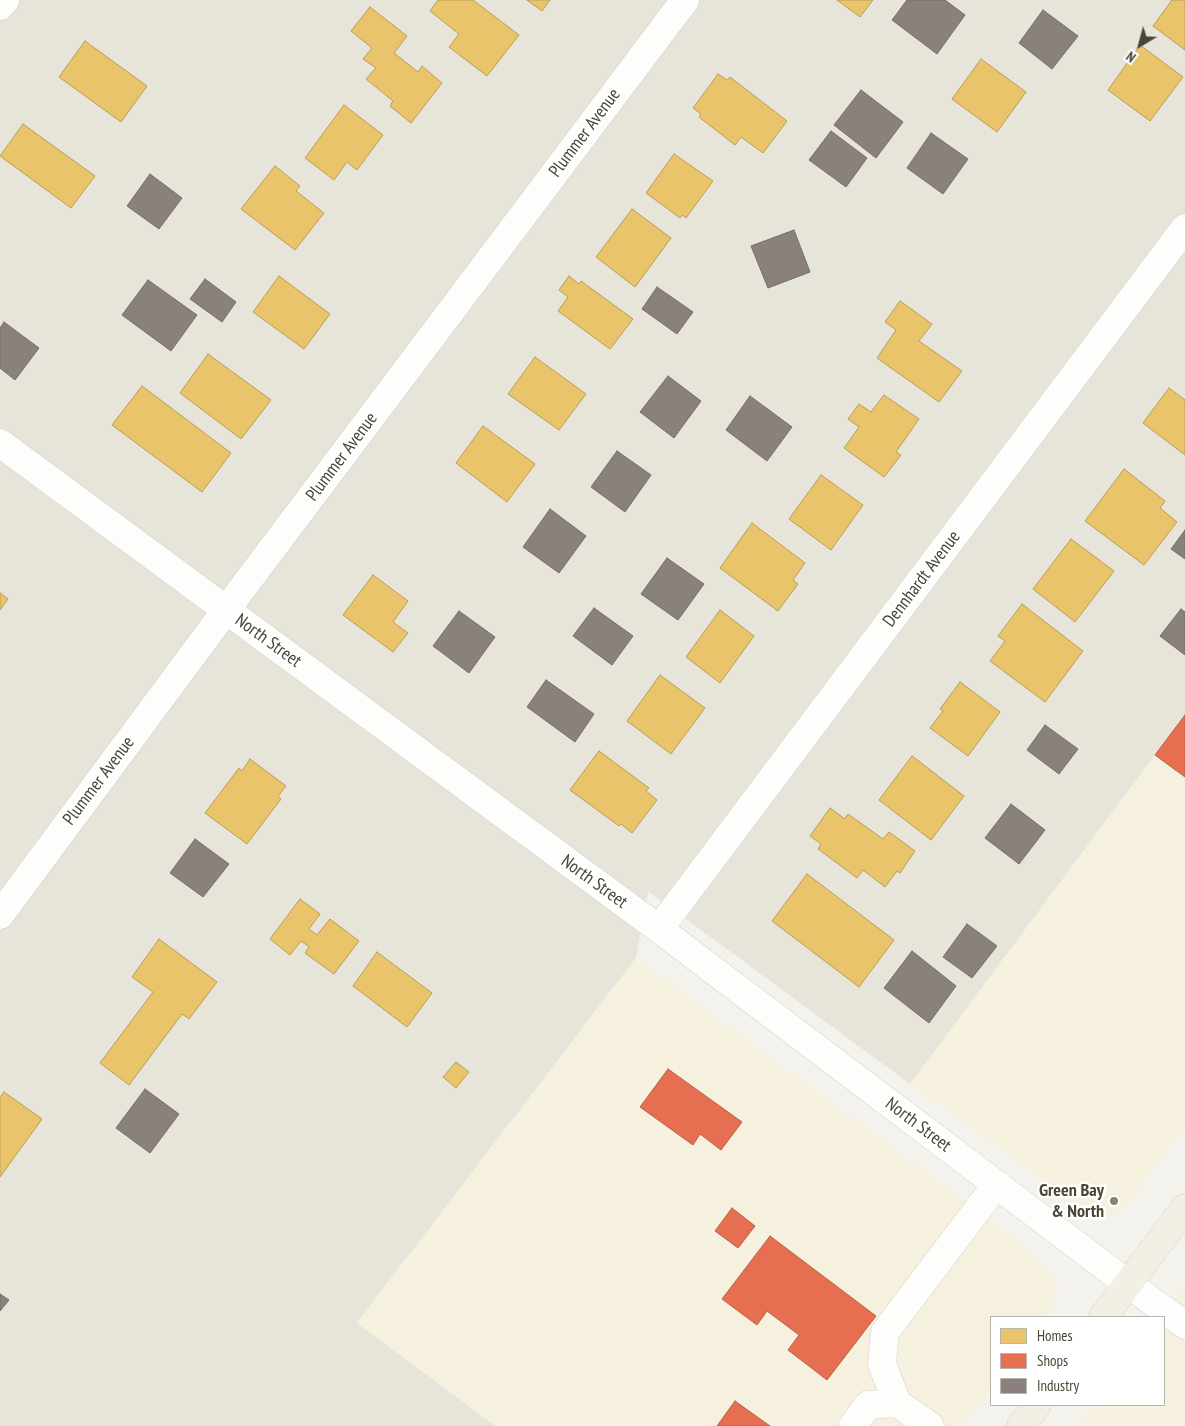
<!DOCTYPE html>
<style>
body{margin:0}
#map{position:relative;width:1185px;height:1426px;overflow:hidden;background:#f3f2ec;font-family:"PT Sans Narrow",sans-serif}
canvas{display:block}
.legend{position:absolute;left:990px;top:1316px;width:175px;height:90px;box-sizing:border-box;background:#fff;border:1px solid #b7b5af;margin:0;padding:6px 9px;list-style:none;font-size:15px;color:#4a4636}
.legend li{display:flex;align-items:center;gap:10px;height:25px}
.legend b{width:25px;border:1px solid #b7b5af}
.north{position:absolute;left:1115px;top:20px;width:50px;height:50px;-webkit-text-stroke:4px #fff;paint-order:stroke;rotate:217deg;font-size:14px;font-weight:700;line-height:20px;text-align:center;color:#4a4636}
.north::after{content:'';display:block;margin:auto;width:18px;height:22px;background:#4a4636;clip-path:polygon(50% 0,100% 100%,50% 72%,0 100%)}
</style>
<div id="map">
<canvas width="1185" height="1426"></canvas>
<ul class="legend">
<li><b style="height:14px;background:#e9c46a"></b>Homes</li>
<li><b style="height:14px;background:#e76f51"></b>Shops</li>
<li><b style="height:14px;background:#8a817c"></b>Industry</li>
</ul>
<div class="north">N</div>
</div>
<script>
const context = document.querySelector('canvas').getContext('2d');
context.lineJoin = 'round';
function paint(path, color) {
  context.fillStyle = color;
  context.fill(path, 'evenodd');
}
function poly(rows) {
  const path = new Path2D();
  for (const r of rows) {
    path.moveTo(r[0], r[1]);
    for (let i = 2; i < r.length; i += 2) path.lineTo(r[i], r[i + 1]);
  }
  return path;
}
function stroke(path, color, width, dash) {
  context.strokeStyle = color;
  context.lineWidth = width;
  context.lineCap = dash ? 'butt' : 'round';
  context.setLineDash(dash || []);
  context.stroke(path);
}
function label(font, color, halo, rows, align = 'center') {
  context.font = font + ' "PT Sans Narrow",sans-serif';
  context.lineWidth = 5;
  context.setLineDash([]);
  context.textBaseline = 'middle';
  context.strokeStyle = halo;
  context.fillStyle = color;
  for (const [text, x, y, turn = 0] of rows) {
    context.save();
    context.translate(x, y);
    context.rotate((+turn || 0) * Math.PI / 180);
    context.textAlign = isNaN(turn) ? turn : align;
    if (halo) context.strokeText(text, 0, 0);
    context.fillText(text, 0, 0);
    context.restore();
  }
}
const residential = poly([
 [0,0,1185,0,1185,715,910,1084,648,891,636,958,357,1323,496,1426,0,1426]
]);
const commercial = poly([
 [1185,715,1185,1127,1121,1212,1106,1216,1088,1212,910,1084],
 [636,958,1024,1245,1051,1271,1058,1282,1053,1305,1044,1317,991,1317,991,1388,963,1426,496,1426,357,1323],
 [1185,1286,1185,1426,1080,1426,1096,1405,1164,1405,1164,1317,1162,1317]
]);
const homes = poly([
 [438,0,473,0,519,35,487,76,449,47,459,34,430,11,438,0],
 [527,0,550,0,542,11,527,0],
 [837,0,873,0,860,17,837,0],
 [1172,0,1185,0,1185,50,1153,26,1172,0],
 [370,7,407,36,394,53,418,72,422,66,442,83,411,123,390,106,393,101,366,79,376,68,363,59,372,48,351,31,370,7],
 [85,41,147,86,121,122,59,77,85,41],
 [1140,45,1183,77,1150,121,1108,90,1140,45],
 [981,59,1026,92,997,132,952,99,981,59],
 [718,74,727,80,730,77,787,121,763,153,741,137,735,145,699,117,701,114,693,108,718,74],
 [344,105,383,135,357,170,347,162,334,180,305,158,344,105],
 [23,124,95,176,71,208,0,156,23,124],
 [674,154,713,181,686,218,682,215,680,218,646,193,674,154],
 [275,166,300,186,296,191,324,213,295,250,241,209,275,166],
 [632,209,671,238,635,287,596,257,632,209],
 [279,276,330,314,304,349,253,312,279,276],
 [569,276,579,284,581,281,633,319,610,349,558,311,568,297,559,290,569,276],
 [900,301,932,324,919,341,962,371,939,402,877,358,896,330,885,322,900,301],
 [208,354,271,400,241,439,180,393,208,354],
 [535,357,586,394,559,430,508,394,535,357],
 [142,386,231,453,202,492,112,425,142,386],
 [1169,388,1185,400,1185,455,1143,423,1169,388],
 [884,395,919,419,896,452,901,455,884,477,844,448,859,427,848,419,859,404,871,412,884,395],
 [483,426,535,464,507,502,456,463,483,426],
 [1124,469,1165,501,1160,508,1177,522,1144,565,1085,521,1124,469],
 [821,475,863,505,831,550,789,519,821,475],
 [752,523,805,563,793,580,798,584,778,611,720,568,752,523],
 [1071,539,1114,571,1075,622,1033,589,1071,539],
 [373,575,408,601,393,622,408,633,393,652,343,615,373,575],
 [0,593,8,599,0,610,0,593],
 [1022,604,1083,651,1045,702,990,661,1005,641,998,636,1022,604],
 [720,610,754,636,720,683,686,657,720,610],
 [660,675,705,708,671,754,627,721,660,675],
 [960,682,1000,712,968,756,930,728,943,711,940,709,960,682],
 [599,751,649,788,646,791,657,800,632,833,621,824,619,826,570,790,599,751],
 [912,756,964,796,931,840,879,800,912,756],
 [250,759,286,786,278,796,281,799,247,844,205,813,239,768,242,771,250,759],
 [830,808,845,819,848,814,883,839,889,832,915,851,900,873,897,871,885,887,863,870,857,878,818,849,821,844,810,836,830,808],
 [807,874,894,940,859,987,772,921,807,874],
 [300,899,320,914,309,929,317,935,330,919,359,941,334,974,305,953,309,947,301,941,290,955,270,939,300,899],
 [159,939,217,982,189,1019,182,1014,129,1085,100,1063,153,992,132,977,159,939],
 [377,952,432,993,407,1027,353,986,377,952],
 [456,1062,469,1072,456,1088,443,1077,456,1062],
 [4,1092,42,1119,0,1177,0,1097,4,1092]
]);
const shops = poly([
 [1185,715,1185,777,1155,755,1185,715],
 [668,1069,742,1122,721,1150,700,1134,693,1145,640,1107,668,1069],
 [732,1208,755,1226,738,1248,715,1231,732,1208],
 [770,1236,876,1316,827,1380,788,1350,799,1335,767,1311,757,1325,722,1299,770,1236],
 [735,1401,770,1426,717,1426,735,1401]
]);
const industry = poly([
 [907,0,945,0,965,15,937,54,892,20,907,0],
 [1043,10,1078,36,1052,69,1019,43,1043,10],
 [861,90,903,122,876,158,834,125,861,90],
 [831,131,867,158,846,187,809,160,831,131],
 [931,133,968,159,943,194,907,168,931,133],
 [150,174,182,198,159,229,127,206,150,174],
 [794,230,810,272,768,288,751,246,794,230],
 [205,279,236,302,222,322,190,299,205,279],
 [148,280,197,315,171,351,122,315,148,280],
 [657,287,693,312,677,334,642,309,657,287],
 [4,322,39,348,15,380,0,368,0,328,4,322],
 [668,376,701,401,674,438,640,412,668,376],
 [750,396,792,427,767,461,726,430,750,396],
 [617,451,651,475,625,512,591,487,617,451],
 [550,509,586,536,559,573,523,547,550,509],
 [1185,530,1185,559,1171,549,1185,530],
 [667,558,704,584,678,620,641,594,667,558],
 [594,608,633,636,612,665,573,636,594,608],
 [1181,609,1185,612,1185,655,1160,636,1181,609],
 [459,611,495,637,469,673,433,646,459,611],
 [546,680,594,714,575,742,527,707,546,680],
 [1045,725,1078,749,1059,774,1027,750,1045,725],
 [1011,804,1045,830,1019,864,985,838,1011,804],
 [195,839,229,864,203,897,170,873,195,839],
 [967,924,997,946,972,978,943,957,967,924],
 [912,951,956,986,929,1023,884,988,912,951],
 [145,1089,179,1114,150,1153,116,1128,145,1089],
 [0,1294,9,1300,0,1311,0,1294]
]);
const minor = poly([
 [0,6,5,0],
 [0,443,659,929,1128,1284,1185,1325],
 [0,915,226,610,685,0],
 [659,929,1185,228],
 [897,1403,882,1364,885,1332,997,1184],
 [853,1426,868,1405,897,1403,930,1426]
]);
const major = poly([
 [1103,1317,1185,1208],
 [1021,1426,1037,1405]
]);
const markers = [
 [1114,1201,5,"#858276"]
];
const streetNames = [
 ["Plummer Avenue",585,133,-53],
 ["Plummer Avenue",342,457,-53],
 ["Dennhardt Avenue",922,579,-53],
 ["North Street",268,641,36],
 ["Plummer Avenue",99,781,-53],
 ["North Street",594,882,36],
 ["North Street",918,1125,37]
];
const poiNames = [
 ["Green Bay",1104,1191],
 ["& North",1104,1212]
];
paint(residential, '#e7e5d9');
paint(commercial, '#f6f0de');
paint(homes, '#e9c46a');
stroke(homes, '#b99e5a', 1);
paint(shops, '#e76f51');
stroke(shops, '#b86349', 1);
paint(industry, '#8a817c');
stroke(industry, '#776f67', 1);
stroke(minor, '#d1d0c9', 29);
stroke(major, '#d7d3b7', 29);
stroke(minor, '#fdfdfc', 28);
stroke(major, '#f2f0e4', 28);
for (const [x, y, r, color] of markers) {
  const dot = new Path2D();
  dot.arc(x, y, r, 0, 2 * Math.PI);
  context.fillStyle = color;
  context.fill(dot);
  stroke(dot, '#fff', 2);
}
label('18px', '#4a4636', '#fff', streetNames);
label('bold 18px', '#4a4636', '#fff', poiNames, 'right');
</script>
